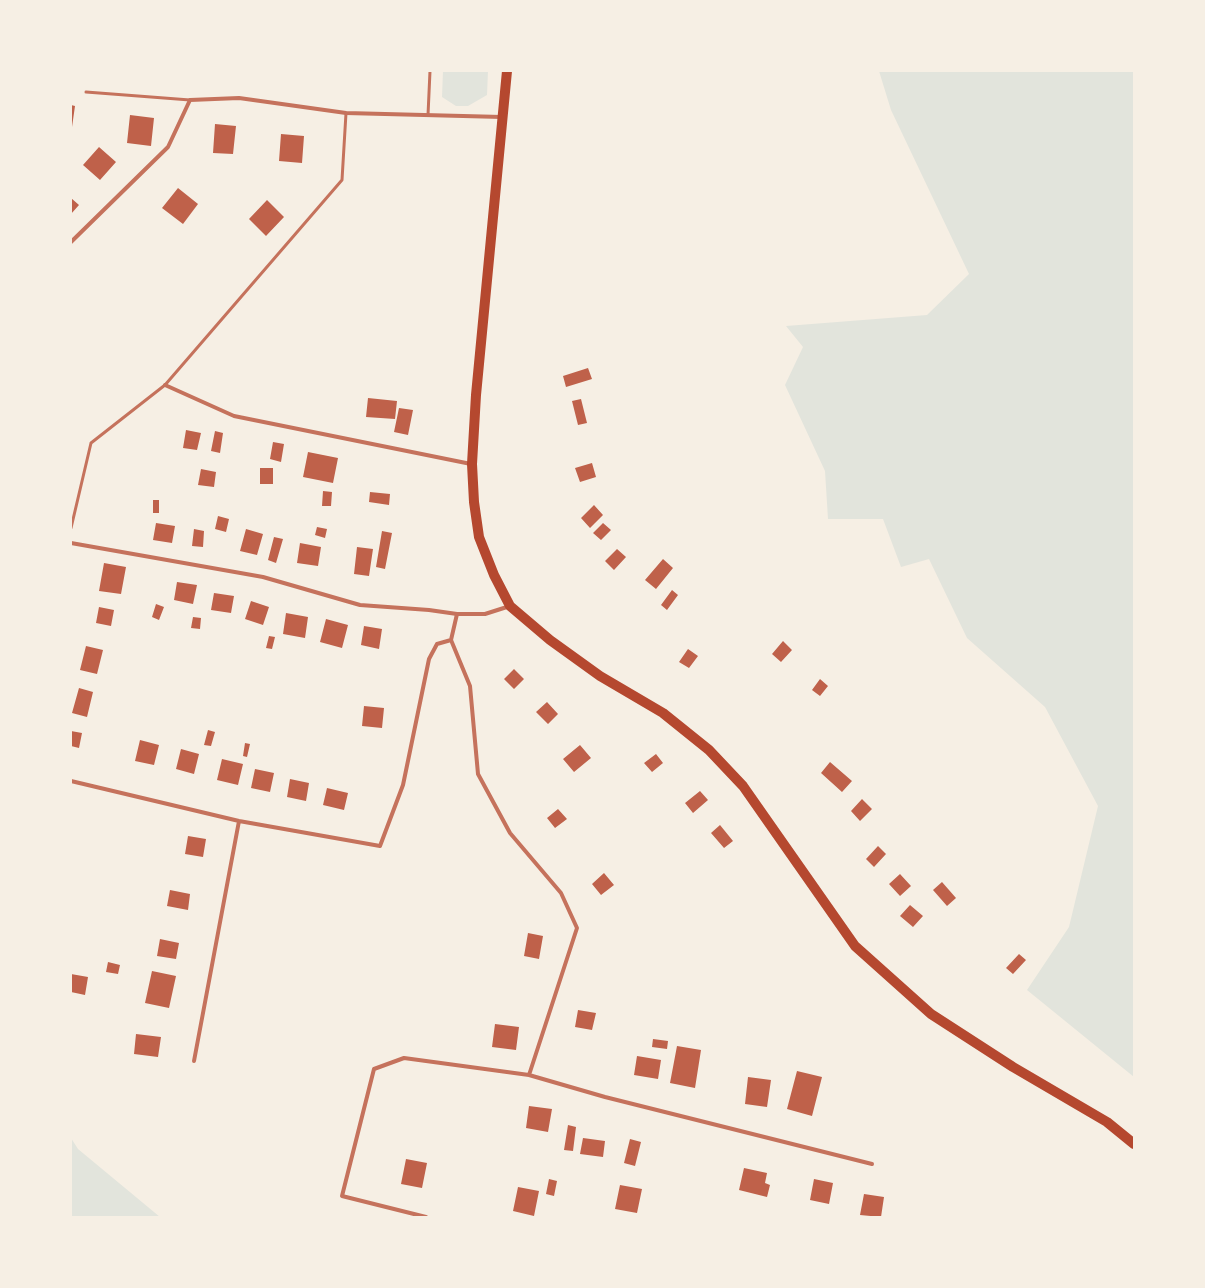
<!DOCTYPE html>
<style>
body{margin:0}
#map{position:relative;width:1205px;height:1288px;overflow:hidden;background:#f6efe4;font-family:Overpass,sans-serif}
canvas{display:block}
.frame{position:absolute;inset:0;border:72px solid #f6efe4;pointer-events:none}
</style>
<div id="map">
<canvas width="1205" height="1288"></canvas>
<div class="frame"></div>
</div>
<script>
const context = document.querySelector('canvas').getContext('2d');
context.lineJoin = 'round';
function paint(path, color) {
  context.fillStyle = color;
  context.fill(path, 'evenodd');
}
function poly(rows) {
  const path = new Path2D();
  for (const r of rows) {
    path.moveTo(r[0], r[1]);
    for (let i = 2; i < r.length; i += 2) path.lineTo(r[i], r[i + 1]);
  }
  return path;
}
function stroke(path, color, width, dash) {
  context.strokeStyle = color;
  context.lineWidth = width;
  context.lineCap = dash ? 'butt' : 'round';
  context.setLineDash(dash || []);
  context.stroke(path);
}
const green = poly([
 [443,71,488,71,487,95,468,106,456,106,442,97],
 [879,71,1134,71,1134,1077,1027,990,1069,927,1098,806,1045,707,967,638,929,559,901,567,883,519,828,519,825,471,785,385,803,347,786,326,927,315,969,274,891,110],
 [71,1138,78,1149,160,1217,71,1217]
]);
const building = poly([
 [71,105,75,106,72,127,71,127],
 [130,115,154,118,151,146,127,143],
 [215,124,236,126,233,154,213,153],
 [281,134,304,136,302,163,279,161],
 [99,147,116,162,100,180,83,165],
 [178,188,198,204,183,224,162,208],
 [71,198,79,205,71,214],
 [267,200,284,217,266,236,249,219],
 [588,368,592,379,566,387,563,376],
 [368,398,397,401,395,419,366,417],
 [581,399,587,423,578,425,572,401],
 [399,408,413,410,408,435,394,432],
 [186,430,201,433,197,450,183,448],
 [215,431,223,433,220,453,211,451],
 [273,442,284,444,281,462,270,459],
 [308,452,338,458,333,483,303,477],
 [592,463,596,477,580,482,575,468],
 [260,468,273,468,273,484,260,484],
 [201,469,216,472,214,487,198,485],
 [323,491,332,492,331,506,322,506],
 [370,492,390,494,389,505,369,502],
 [153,500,159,500,159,513,153,513],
 [594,505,603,515,590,528,581,518],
 [218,516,229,519,226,532,215,529],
 [156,523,175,526,172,543,153,540],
 [603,523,611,530,601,540,593,533],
 [317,527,327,529,325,538,315,535],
 [194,529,204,531,203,547,192,546],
 [246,529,263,534,257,555,240,551],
 [382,531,392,533,385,569,376,567],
 [274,537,283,539,276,563,268,560],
 [300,543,321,547,318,566,297,563],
 [357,547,373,549,369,576,354,574],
 [617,549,626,557,614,570,605,561],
 [663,559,673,568,656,589,645,580],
 [104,563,126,567,121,594,99,591],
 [177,582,197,585,193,604,174,600],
 [672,590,678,595,667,610,661,605],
 [214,593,234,596,231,613,211,610],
 [251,601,269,607,263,625,245,619],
 [156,604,164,607,159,620,152,617],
 [99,607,114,610,111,626,96,623],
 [286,613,308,617,305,638,283,634],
 [193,617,201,618,200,629,191,628],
 [326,619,348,625,342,648,320,642],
 [364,626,382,629,379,649,361,645],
 [269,636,275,637,272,649,266,648],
 [783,641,792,650,781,662,772,654],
 [86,646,103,650,97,674,80,670],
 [688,649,698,656,689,668,679,662],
 [514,669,524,679,514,689,504,679],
 [820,679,828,686,820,696,812,690],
 [79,688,93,692,87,717,72,713],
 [547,702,558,714,548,724,536,712],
 [364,706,384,708,382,728,362,726],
 [208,730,215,732,211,746,204,745],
 [71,731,82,733,79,748,71,746],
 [140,740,159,745,154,765,135,761],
 [245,743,250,744,247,757,243,756],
 [580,745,591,758,574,772,563,759],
 [181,749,199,754,194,774,176,769],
 [656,754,663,763,652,772,644,763],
 [222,759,243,764,238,785,217,780],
 [830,762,852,781,842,792,821,773],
 [255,769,274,773,270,792,251,788],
 [290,779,309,783,306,801,287,797],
 [327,788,348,793,344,810,323,805],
 [700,791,708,800,693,813,685,803],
 [862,799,872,809,860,821,851,811],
 [558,809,567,819,555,828,547,818],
 [720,825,733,841,724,848,711,833],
 [188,836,206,839,203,857,185,854],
 [878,846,886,854,874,867,866,859],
 [604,873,614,885,601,895,592,884],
 [900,874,911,886,900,896,889,884],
 [942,882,956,898,947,906,933,890],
 [170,890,190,894,188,910,167,906],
 [910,905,923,916,913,927,900,916],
 [528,933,543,936,539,959,524,956],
 [160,939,179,943,176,959,157,956],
 [1019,954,1026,960,1013,974,1006,968],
 [108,962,120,965,118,974,106,972],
 [152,971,176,976,169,1008,145,1003],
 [71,974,88,977,85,995,71,992],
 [578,1010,596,1013,592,1030,575,1027],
 [495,1024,519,1027,516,1050,492,1047],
 [136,1034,161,1037,158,1057,134,1054],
 [653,1039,668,1041,667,1049,652,1047],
 [677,1046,701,1050,695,1088,670,1083],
 [637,1056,661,1060,658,1079,634,1075],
 [797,1071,822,1077,812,1116,787,1109],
 [748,1077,771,1080,767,1107,745,1104],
 [529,1106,552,1109,548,1132,526,1128],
 [568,1125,576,1127,573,1151,564,1150],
 [583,1138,605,1141,603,1157,580,1154],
 [630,1139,641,1142,635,1166,624,1163],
 [406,1159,427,1163,422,1188,401,1184],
 [744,1168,767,1173,765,1183,770,1185,767,1197,739,1190],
 [549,1179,557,1181,554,1196,546,1194],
 [814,1179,833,1183,829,1204,810,1200],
 [620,1185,642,1189,637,1213,615,1209],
 [518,1187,539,1191,534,1216,513,1211],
 [864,1194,884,1197,881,1217,860,1215]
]);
const service = poly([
 [86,92,190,100],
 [428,115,430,71],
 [71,528,91,443,165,385,342,180,346,113]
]);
const minor = poly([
 [71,242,168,147,190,100,239,98,346,113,502,117],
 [165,385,234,416,471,464],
 [71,543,263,577,360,605,429,610,457,614,485,614,510,606],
 [457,614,451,640,470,686,478,774,510,833,561,893,577,928,529,1075],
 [71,781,239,821,380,846,403,785,429,659,437,644,451,640],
 [194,1061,239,821],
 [426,1217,342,1196,374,1069,404,1058,529,1075,605,1097,872,1164]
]);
const primary = poly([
 [507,71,476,395,472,464,474,502,479,537,494,575,510,606,550,640,600,676,663,713,709,750,743,786,855,946,931,1014,1013,1067,1107,1122,1134,1144]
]);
paint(green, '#e2e4dc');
paint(building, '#bf614a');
stroke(service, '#c5725c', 3);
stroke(minor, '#c5725c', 4);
stroke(primary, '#b5482f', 10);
</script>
